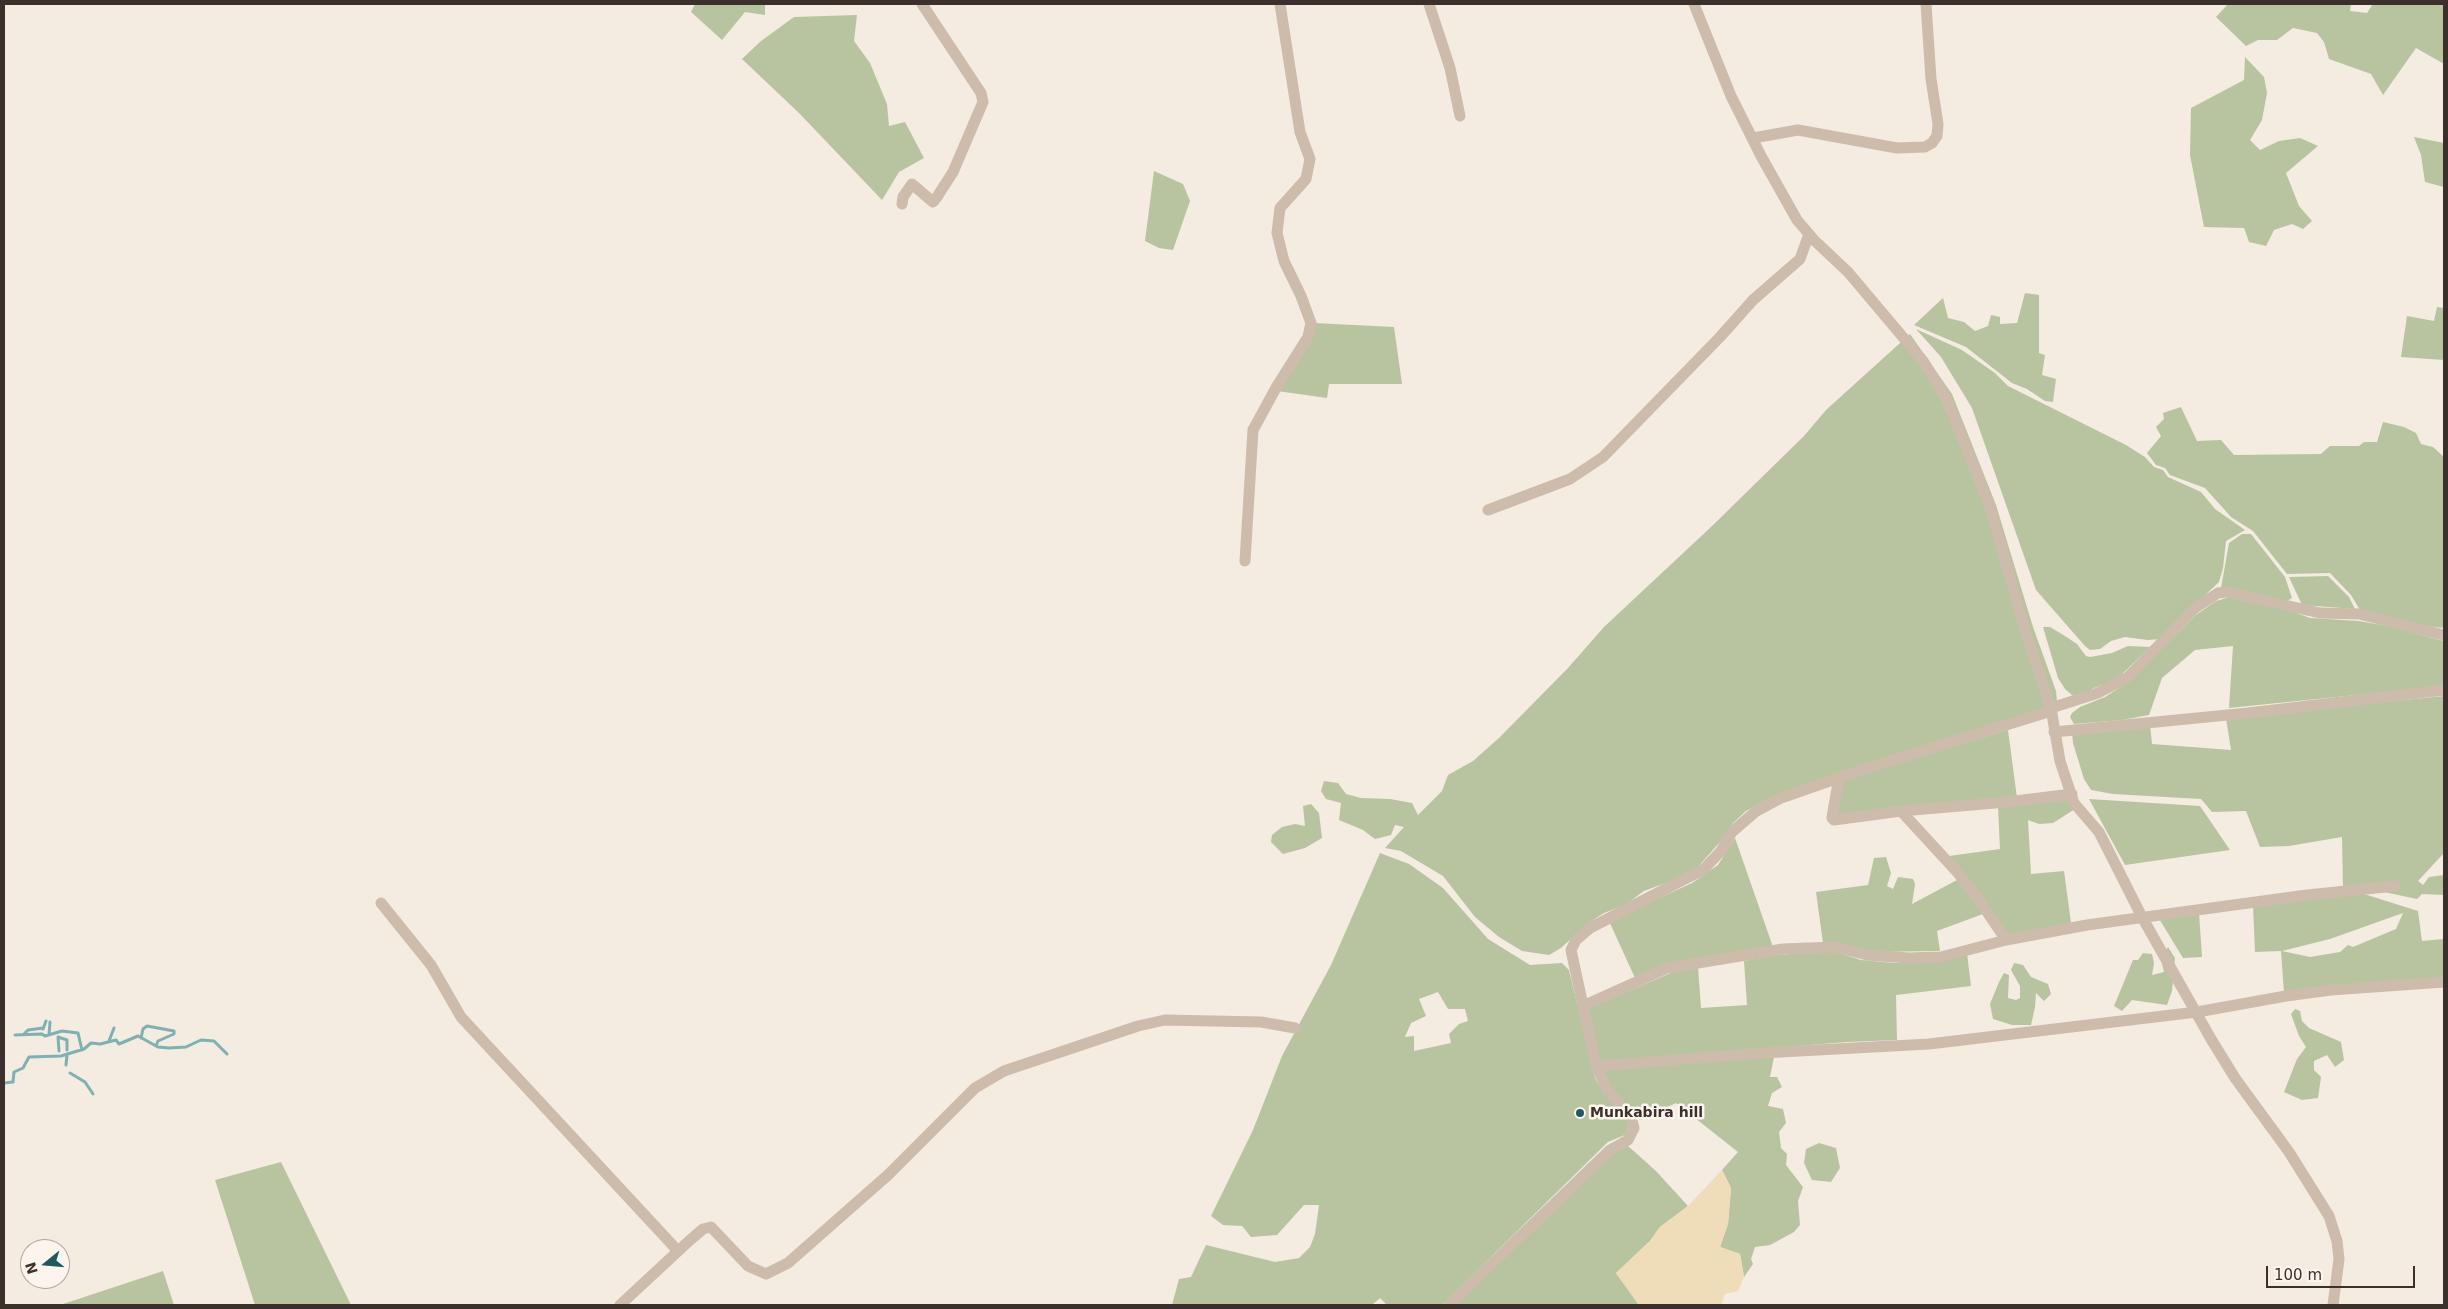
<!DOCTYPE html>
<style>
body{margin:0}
#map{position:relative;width:2448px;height:1309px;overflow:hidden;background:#f4ebe1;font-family:"DejaVu Sans",sans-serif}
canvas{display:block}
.frame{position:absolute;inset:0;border:5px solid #3b302b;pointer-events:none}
.north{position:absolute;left:20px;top:1239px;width:50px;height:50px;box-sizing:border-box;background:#fbf5ee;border:1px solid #aea6a0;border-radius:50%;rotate:253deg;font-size:14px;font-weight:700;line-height:20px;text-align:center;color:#3b302b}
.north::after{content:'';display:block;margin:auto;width:18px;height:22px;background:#1f5a5e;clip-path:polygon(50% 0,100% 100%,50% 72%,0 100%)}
.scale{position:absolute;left:2266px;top:1266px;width:149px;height:22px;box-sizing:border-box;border:2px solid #3b302b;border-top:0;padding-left:6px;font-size:15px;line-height:18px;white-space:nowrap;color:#3b302b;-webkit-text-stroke:4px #fbf5ee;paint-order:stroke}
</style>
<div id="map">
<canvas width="2448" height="1309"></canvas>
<div class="frame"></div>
<div class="north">N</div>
<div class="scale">100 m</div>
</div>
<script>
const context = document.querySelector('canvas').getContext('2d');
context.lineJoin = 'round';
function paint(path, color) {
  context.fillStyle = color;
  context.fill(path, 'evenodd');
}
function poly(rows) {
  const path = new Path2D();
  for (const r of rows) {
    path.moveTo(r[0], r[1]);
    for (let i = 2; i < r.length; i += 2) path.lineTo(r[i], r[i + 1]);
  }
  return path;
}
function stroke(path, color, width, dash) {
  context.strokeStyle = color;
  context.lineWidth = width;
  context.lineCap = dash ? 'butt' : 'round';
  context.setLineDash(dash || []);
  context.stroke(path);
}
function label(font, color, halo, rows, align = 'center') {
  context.font = font + ' "DejaVu Sans",sans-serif';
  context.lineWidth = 5;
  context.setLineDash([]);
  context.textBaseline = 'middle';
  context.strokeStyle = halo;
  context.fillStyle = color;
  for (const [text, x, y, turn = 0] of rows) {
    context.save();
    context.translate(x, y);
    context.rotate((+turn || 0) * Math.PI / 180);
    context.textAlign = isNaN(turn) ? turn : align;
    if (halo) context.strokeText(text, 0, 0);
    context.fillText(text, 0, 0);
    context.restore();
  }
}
const green = poly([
 [695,4,765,4,765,15,745,12,722,40,691,12],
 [2228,4,2351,4,2350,11,2367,13,2373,4,2444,4,2444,64,2416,48,2383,95,2371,74,2329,59,2324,42,2317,33,2293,28,2277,40,2258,40,2246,46,2216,17],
 [857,15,854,41,870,63,887,104,889,126,905,122,924,158,899,172,882,200,799,113,742,59,761,41,794,17],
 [2245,57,2264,77,2267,93,2262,120,2250,140,2260,150,2279,141,2300,138,2318,146,2286,173,2299,206,2312,221,2303,229,2292,224,2274,230,2266,246,2249,242,2244,228,2204,227,2190,155,2191,108,2244,80],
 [2414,137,2444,143,2444,187,2425,182,2421,155],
 [1154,171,1183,184,1190,201,1173,250,1159,248,1145,241],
 [2025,293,2039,295,2039,353,2045,355,2042,375,2056,379,2053,402,2045,401,2027,389,2012,383,1966,347,1914,325,1943,298,1948,318,1964,322,1975,331,1988,326,1991,315,2000,317,2000,324,2017,323],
 [2437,307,2444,308,2444,360,2401,357,2407,316,2434,321],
 [1314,323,1394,327,1402,384,1329,384,1327,398,1277,391],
 [1916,329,1962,350,1995,373,2008,386,2126,445,2145,457,2154,467,2163,470,2168,477,2201,492,2215,509,2245,530,2226,541,2223,568,2219,582,2159,639,2148,640,2125,637,2111,641,2100,649,2090,650,2085,646,2036,590,1972,408,1941,357],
 [1910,334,1952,394,1996,505,2033,627,2056,691,2057,701,2047,708,1772,797,1746,811,1733,823,1720,842,1697,868,1684,876,1644,891,1625,905,1604,913,1587,924,1561,948,1549,955,1522,951,1499,937,1475,917,1443,876,1401,851,1385,848,1404,827,1395,825,1391,835,1375,839,1363,830,1339,820,1341,803,1326,799,1321,791,1324,781,1338,783,1346,794,1361,798,1390,799,1412,803,1418,815,1442,791,1448,775,1473,761,1499,738,1568,668,1604,627,1711,527,1804,436,1826,410],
 [2181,407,2197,441,2221,440,2234,455,2321,454,2330,446,2359,446,2364,442,2377,442,2383,422,2404,427,2416,433,2421,444,2433,447,2444,457,2444,628,2418,625,2360,610,2351,595,2330,573,2287,574,2253,531,2231,517,2205,488,2170,475,2165,468,2156,465,2147,453,2161,436,2156,427,2164,419,2163,413],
 [2242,534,2251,534,2285,577,2292,598,2287,601,2221,588,2229,543],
 [2328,576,2349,597,2355,609,2302,605,2289,577],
 [2230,597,2277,606,2310,618,2359,621,2393,627,2444,641,2444,686,2229,708,2233,646,2195,650,2162,678,2149,715,2122,720,2074,724,2070,717,2072,713,2080,707,2105,697,2131,680,2196,615,2216,601],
 [2043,627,2050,627,2065,636,2077,644,2086,656,2090,657,2112,653,2128,646,2150,647,2115,681,2094,688,2078,697,2072,695,2065,689,2058,678],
 [2444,696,2444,853,2418,881,2423,885,2429,877,2444,875,2444,895,2422,894,2417,899,2379,891,2343,887,2342,837,2289,846,2260,847,2246,811,2212,812,2201,799,2113,794,2091,790,2084,779,2073,743,2072,734,2150,724,2152,744,2231,750,2226,718],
 [2008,730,2017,798,1837,815,1843,780],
 [2071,799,2075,809,2053,823,2039,824,2028,820,2031,874,2064,871,2071,923,2012,935,2006,933,1949,856,2000,849,1998,807],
 [2089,799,2200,806,2230,850,2125,865],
 [1311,804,1319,813,1322,838,1305,848,1283,854,1271,842,1272,835,1282,827,1295,824,1305,826,1303,806],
 [1735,838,1773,947,1635,978,1609,921,1692,883,1718,865],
 [1380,853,1409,864,1443,888,1488,939,1530,965,1562,963,1569,970,1595,1078,1605,1095,1624,1116,1629,1125,1625,1135,1608,1142,1442,1305,1387,1305,1380,1298,1372,1305,1172,1305,1179,1279,1191,1277,1206,1245,1275,1262,1299,1258,1310,1247,1315,1234,1319,1205,1304,1205,1277,1235,1251,1237,1242,1226,1223,1225,1211,1216,1253,1130,1282,1056,1331,965],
 [1438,992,1448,1009,1465,1009,1468,1021,1459,1024,1449,1034,1451,1043,1414,1051,1414,1036,1405,1037,1411,1023,1426,1016,1419,999],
 [1886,857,1891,873,1887,886,1893,889,1898,877,1913,879,1915,884,1912,904,1957,880,1983,914,1937,931,1940,951,1868,952,1823,943,1816,892,1868,885,1874,858],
 [2361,893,2418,911,2422,941,2444,939,2444,978,2284,993,2281,951,2255,952,2253,906],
 [2403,913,2396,929,2353,947,2348,945,2340,952,2310,957,2282,951,2330,939],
 [2199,913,2202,957,2183,958,2158,917],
 [2168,947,2175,958,2172,991,2167,1005,2132,1000,2122,1011,2114,1006,2133,960,2138,960,2143,953,2152,954,2154,963,2152,975,2164,972,2161,959],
 [1833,951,1861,960,1895,963,1917,963,1967,953,1971,986,1896,995,1897,1040,1847,1042,1599,1062,1587,1009,1673,972,1698,967,1701,1008,1747,1005,1744,961,1777,955],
 [2014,963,2023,965,2031,977,2048,984,2051,994,2044,1001,2036,993,2035,1007,2031,1025,2012,1025,1993,1019,1990,1004,1999,982,2004,973,2009,975,2008,998,2016,1000,2020,998,2020,986,2011,970],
 [2295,1009,2300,1011,2302,1021,2309,1028,2341,1042,2344,1060,2335,1067,2327,1055,2314,1061,2314,1070,2321,1077,2318,1098,2302,1100,2284,1092,2297,1059,2306,1047,2299,1036,2291,1014],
 [1774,1057,1770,1077,1777,1077,1782,1087,1772,1093,1768,1106,1783,1109,1786,1123,1779,1132,1781,1148,1787,1154,1786,1165,1803,1187,1798,1201,1800,1225,1794,1232,1770,1245,1755,1247,1751,1259,1753,1264,1744,1277,1740,1254,1720,1247,1728,1224,1731,1188,1722,1170,1738,1152,1676,1103,1640,1120,1618,1100,1600,1069],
 [1819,1143,1836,1148,1840,1168,1831,1182,1812,1180,1804,1163,1806,1149],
 [1628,1146,1656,1171,1688,1206,1660,1227,1650,1241,1616,1273,1639,1305,1454,1305,1607,1157],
 [281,1162,351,1305,255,1305,215,1180],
 [163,1271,174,1305,60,1305]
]);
const sand = poly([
 [1722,1170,1731,1188,1728,1224,1720,1247,1740,1254,1744,1277,1738,1291,1725,1294,1721,1305,1639,1305,1616,1273,1650,1241,1659,1228,1688,1206]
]);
const stream = poly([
 [43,1029,46,1021],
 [24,1034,28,1030,43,1028],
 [15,1035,42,1034,45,1036,62,1031,78,1033,82,1050],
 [49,1035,50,1022],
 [141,1038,143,1029,147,1026,174,1031,174,1034,158,1041,156,1046],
 [109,1041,114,1028],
 [59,1051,58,1037,67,1040,67,1050],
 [66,1065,67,1055],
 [70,1073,85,1082,93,1094],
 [4,1083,13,1082,14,1072,23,1068,29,1057,61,1056,84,1049,91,1043,100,1044,116,1040,119,1044,138,1036,158,1047,169,1048,186,1047,201,1040,214,1041,227,1054]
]);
const street = poly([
 [1429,4,1450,68,1460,116],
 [1694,4,1731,96,1761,156,1797,220,1815,241,1848,272,1923,361,1946,398,1990,507,2026,634,2051,708,2060,761,2074,803,2099,832,2142,917,2211,1039,2235,1078,2289,1152,2329,1216,2337,1241,2339,1259,2333,1305],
 [1753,138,1798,130,1897,148,1925,147,1932,143,1937,136,1938,124,1931,79,1926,4],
 [902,204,903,197,912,184,933,202,937,197,953,172,983,102,981,93,922,4],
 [1488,510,1570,479,1603,457,1720,337,1753,300,1800,259,1809,234],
 [1245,561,1253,430,1277,386,1308,337,1311,323,1301,296,1284,261,1277,233,1280,208,1306,179,1310,159,1300,132,1280,4],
 [2054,732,2248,713,2444,690],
 [1839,778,1833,811,1832,818,1834,820,1901,811,2007,802,2072,794],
 [1901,811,1958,873,1979,900,2006,940],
 [381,903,431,965,461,1017,678,1251],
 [1583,1006,1667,968,1783,949,1836,947,1867,955,1909,958,1941,957,2006,940,2087,925,2307,895,2395,886],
 [1596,1066,1762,1053,1929,1044,2197,1012,2286,996,2331,990,2444,982],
 [620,1305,689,1241,703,1229,711,1227,748,1266,766,1274,788,1263,888,1175,975,1088,1004,1071,1138,1026,1165,1020,1261,1022,1295,1028],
 [1449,1305,1610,1150,1628,1140,1634,1128,1631,1117,1608,1091,1596,1066,1571,950,1576,940,1590,928,1704,869,1721,851,1732,832,1755,812,1781,798,1867,768,2045,713,2051,708,2098,693,2128,677,2195,608,2218,593,2227,592,2320,613,2359,614,2444,635]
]);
const markers = [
 [1580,1113,5,"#1f5a5e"]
];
const poiNames = [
 ["Munkabira hill",1590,1113]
];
paint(green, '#b8c4a0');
paint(sand, '#efdcb8');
stroke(stream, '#7fb0b2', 3);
stroke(street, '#cdbbac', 11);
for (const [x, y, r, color] of markers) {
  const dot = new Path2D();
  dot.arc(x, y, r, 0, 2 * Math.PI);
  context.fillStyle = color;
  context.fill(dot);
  stroke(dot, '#fbf5ee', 2);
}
label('bold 14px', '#3b302b', '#fbf5ee', poiNames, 'left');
</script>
